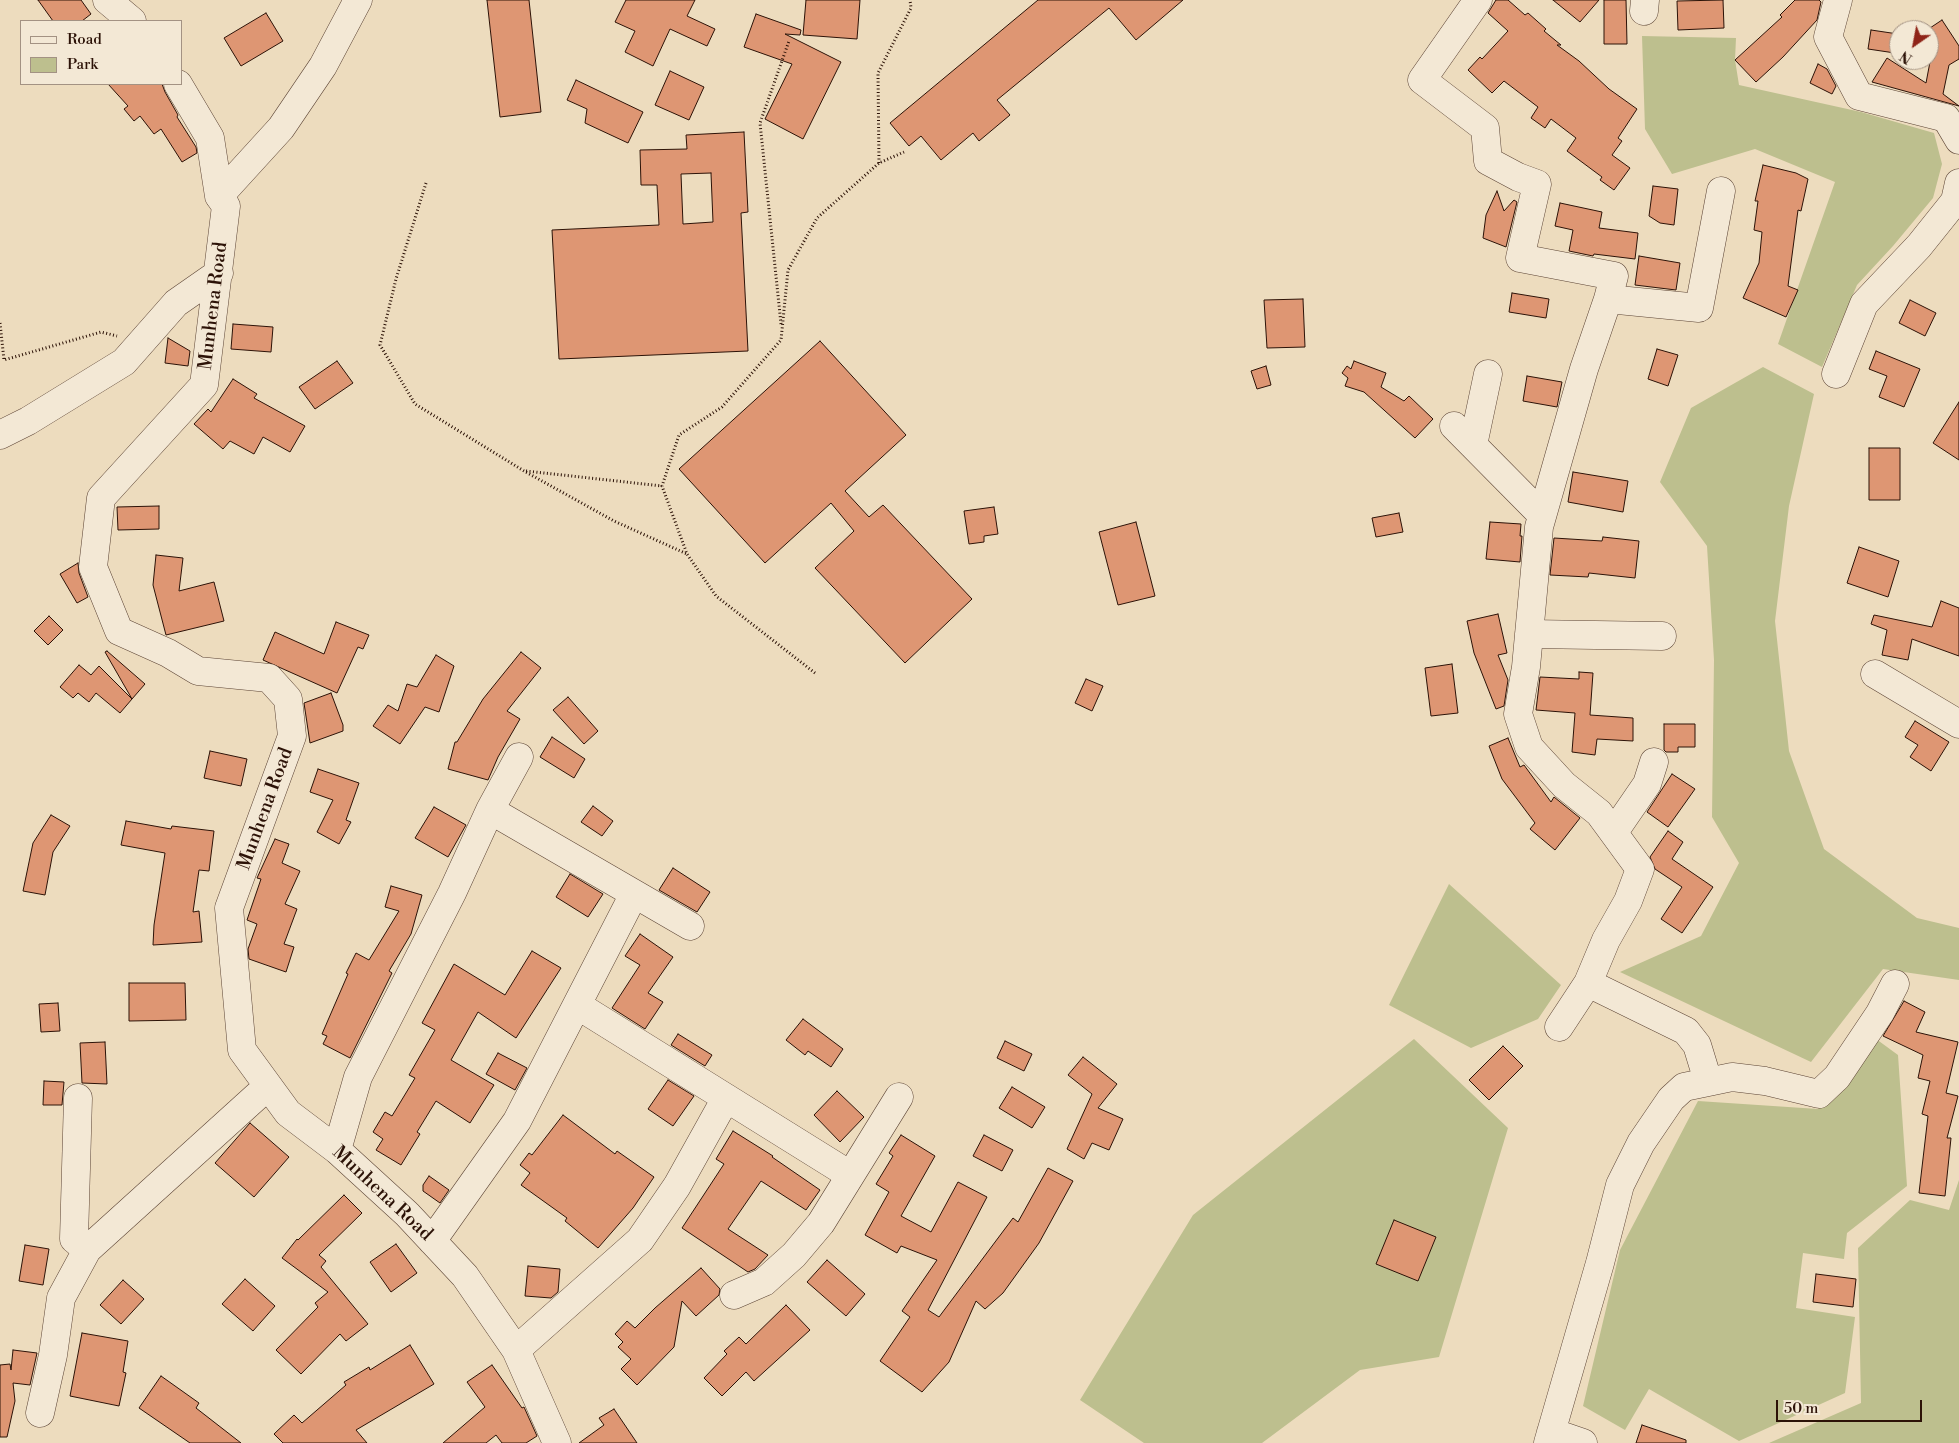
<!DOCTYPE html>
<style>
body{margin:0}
#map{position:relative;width:1959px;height:1443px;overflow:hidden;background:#eddcbe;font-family:"Libre Bodoni",serif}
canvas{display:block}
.legend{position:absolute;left:20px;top:20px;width:162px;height:65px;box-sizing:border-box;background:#f3e8d5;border:1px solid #a39283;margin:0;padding:6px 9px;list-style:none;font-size:15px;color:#2c1207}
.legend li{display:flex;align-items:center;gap:10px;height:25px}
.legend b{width:25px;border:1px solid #a39283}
.north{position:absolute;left:1889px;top:20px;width:50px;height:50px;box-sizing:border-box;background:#f3e8d5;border:1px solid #a39283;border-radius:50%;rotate:213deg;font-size:14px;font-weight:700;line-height:20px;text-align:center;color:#2c1207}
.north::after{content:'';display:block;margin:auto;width:18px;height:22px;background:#8f2418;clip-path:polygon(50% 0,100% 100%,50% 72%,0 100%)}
.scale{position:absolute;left:1776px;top:1400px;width:146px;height:22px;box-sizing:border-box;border:2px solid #2c1207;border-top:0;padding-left:6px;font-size:15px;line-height:18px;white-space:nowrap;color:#2c1207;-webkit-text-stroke:4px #f3e8d5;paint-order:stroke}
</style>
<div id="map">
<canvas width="1959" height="1443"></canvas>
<ul class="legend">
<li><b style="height:6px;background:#f3e8d5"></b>Road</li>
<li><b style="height:14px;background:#bdbf8e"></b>Park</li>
</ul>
<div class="north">N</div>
<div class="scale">50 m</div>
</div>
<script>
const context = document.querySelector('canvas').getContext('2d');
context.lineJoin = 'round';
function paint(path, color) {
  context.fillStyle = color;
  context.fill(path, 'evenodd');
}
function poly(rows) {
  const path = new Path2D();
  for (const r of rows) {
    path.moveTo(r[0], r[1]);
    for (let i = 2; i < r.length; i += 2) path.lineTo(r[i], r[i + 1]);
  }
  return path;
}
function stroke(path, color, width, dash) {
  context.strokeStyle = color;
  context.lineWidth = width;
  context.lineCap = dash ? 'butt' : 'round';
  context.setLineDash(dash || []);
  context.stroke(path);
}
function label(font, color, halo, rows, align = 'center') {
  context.font = font + ' "Libre Bodoni",serif';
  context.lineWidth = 4;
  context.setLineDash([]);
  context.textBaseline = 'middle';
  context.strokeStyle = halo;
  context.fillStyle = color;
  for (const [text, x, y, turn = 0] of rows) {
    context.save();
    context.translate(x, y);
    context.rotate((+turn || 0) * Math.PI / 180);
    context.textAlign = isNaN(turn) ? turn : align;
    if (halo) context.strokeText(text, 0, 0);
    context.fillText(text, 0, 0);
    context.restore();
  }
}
const green = poly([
 [1642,36,1736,38,1735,60,1739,85,1861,112,1934,133,1942,164,1933,198,1893,246,1857,285,1822,367,1778,344,1835,182,1755,149,1672,174,1645,129],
 [1763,367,1814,394,1789,506,1775,621,1789,751,1824,849,1917,918,1959,928,1959,980,1883,969,1811,1062,1620,972,1701,936,1739,863,1712,817,1714,660,1707,546,1660,482,1691,408],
 [1449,884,1561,985,1538,1019,1471,1048,1389,1005],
 [1872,1036,1898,1055,1907,1186,1847,1233,1844,1259,1803,1253,1796,1308,1855,1317,1845,1393,1739,1441,1649,1389,1625,1430,1583,1406,1620,1250,1698,1101,1818,1109],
 [1414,1039,1508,1128,1439,1357,1360,1370,1262,1443,1144,1443,1080,1400,1193,1215],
 [1959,1180,1959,1443,1769,1443,1861,1403,1858,1248,1910,1200,1949,1210]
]);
const building = poly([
 [38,0,81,0,91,14,82,21,53,21,38,0],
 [487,0,529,0,541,112,500,117,487,0],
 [626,0,695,0,687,16,715,29,707,46,670,29,653,66,625,52,635,31,615,22,626,0],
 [806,0,860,0,857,39,803,35,806,0],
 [1038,0,1183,0,1136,40,1109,8,997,100,1010,115,979,141,973,133,941,160,921,136,909,146,890,123,1038,0],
 [1496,0,1508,0,1525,15,1528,13,1546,29,1544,31,1561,45,1557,45,1579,61,1609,89,1637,109,1618,138,1622,141,1612,155,1630,168,1614,190,1600,180,1602,177,1567,151,1576,138,1551,119,1545,128,1531,118,1538,107,1504,81,1492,93,1468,70,1480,57,1482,59,1508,31,1488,13,1496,0],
 [1553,0,1599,0,1580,22,1553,0],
 [1604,0,1626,0,1627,44,1604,44,1604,0],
 [1723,0,1724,28,1678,30,1677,1,1723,0],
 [1795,0,1819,0,1821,2,1817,20,1783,57,1756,82,1735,60,1782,17,1780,15,1795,0],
 [266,13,283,41,241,66,224,38,266,13],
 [756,14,801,30,800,35,785,34,841,62,803,139,765,119,792,64,744,47,756,14],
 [1942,20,1959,46,1959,59,1949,65,1943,94,1959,106,1872,82,1887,58,1926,83,1933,46,1929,40,1929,30,1927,30,1942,20],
 [1871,30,1898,34,1895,53,1868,49,1871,30],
 [1818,64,1827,69,1836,86,1832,94,1810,83,1818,64],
 [670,71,704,87,689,120,655,105,670,71],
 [576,80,643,112,628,143,585,123,587,109,567,100,576,80],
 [108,84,162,84,165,92,178,115,177,117,196,147,197,153,182,162,161,129,154,134,140,116,134,121,124,109,128,106,108,84],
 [744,132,748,212,741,213,748,351,559,359,552,230,659,225,657,185,641,185,640,150,687,149,686,135,744,132],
 [711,173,713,222,683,224,681,174,711,173],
 [1763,165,1796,173,1808,179,1801,211,1798,210,1788,286,1798,290,1786,317,1743,298,1759,263,1762,232,1754,230,1758,201,1755,201,1763,165],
 [1653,186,1678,189,1674,225,1660,223,1649,216,1653,186],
 [1497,191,1504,211,1514,200,1517,202,1506,247,1483,238,1486,215,1497,191],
 [1560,203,1602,212,1599,228,1638,233,1635,259,1594,254,1593,256,1569,251,1573,230,1555,226,1560,203],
 [1639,256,1680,263,1676,290,1635,285,1639,256],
 [1512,293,1549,299,1546,318,1509,312,1512,293],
 [1303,299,1305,347,1267,348,1264,300,1303,299],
 [1910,300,1936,313,1925,336,1899,323,1910,300],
 [233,324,273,327,271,352,231,349,233,324],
 [168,338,190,351,188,366,165,363,168,338],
 [820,341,906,435,845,491,869,517,883,505,972,599,905,663,815,568,854,531,831,503,765,563,679,469,820,341],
 [1657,349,1678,355,1668,386,1648,379,1657,349],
 [1876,351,1920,369,1904,407,1879,397,1887,376,1869,369,1876,351],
 [337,361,353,383,315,409,299,387,337,361],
 [1354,361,1386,373,1381,387,1404,401,1409,396,1433,419,1415,438,1364,392,1345,386,1348,378,1342,373,1347,366,1351,369,1354,361],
 [1266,366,1271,385,1257,389,1251,371,1266,366],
 [1527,376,1562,382,1557,407,1523,401,1527,376],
 [233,379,257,394,254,398,305,426,290,452,263,437,254,454,230,441,223,449,194,424,208,409,211,412,233,379],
 [1959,402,1959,460,1933,443,1959,402],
 [1869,448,1900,448,1900,500,1869,500,1869,448],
 [1573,472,1628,481,1623,512,1568,502,1573,472],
 [159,506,159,529,118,530,117,507,159,506],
 [994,507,998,534,984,536,984,542,969,544,964,511,994,507],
 [1399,513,1403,532,1376,537,1372,518,1399,513],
 [1136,522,1155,596,1118,605,1099,532,1136,522],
 [1490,522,1521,524,1520,536,1522,536,1520,562,1486,559,1490,522],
 [1603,537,1639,541,1635,578,1589,573,1588,577,1550,575,1554,538,1602,541,1603,537],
 [1859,547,1899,561,1888,597,1847,583,1859,547],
 [156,555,183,558,179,591,214,582,224,621,166,635,153,585,156,555],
 [78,563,79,573,88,597,77,603,60,574,78,563],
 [1941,601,1959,608,1959,656,1912,639,1908,660,1882,655,1887,630,1871,624,1874,615,1932,627,1941,601],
 [1498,614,1507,653,1498,655,1508,680,1504,706,1496,709,1474,653,1467,621,1498,614],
 [49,616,63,630,48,645,34,631,49,616],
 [336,622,369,635,363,649,358,647,337,693,263,660,275,632,324,654,336,622],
 [107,651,145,684,132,699,105,652,107,651],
 [521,652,541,668,507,711,520,719,498,757,488,780,448,769,455,742,457,742,483,699,521,652],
 [436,655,454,666,439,712,425,707,400,744,373,726,388,705,398,711,407,684,417,687,436,655],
 [1452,664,1458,713,1431,716,1425,668,1452,664],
 [79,665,91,675,99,666,132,699,120,713,96,693,89,702,78,693,73,698,60,687,79,665],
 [1579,672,1593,673,1590,715,1633,718,1633,741,1597,739,1595,755,1572,752,1575,713,1536,710,1540,677,1579,679,1579,672],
 [1086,679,1103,686,1092,711,1075,703,1086,679],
 [331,693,343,725,343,731,310,743,304,703,331,693],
 [568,697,598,731,584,744,553,710,568,697],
 [1915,721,1949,742,1931,771,1910,757,1918,745,1905,737,1915,721],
 [1664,724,1695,724,1695,747,1678,747,1678,752,1666,752,1664,750,1664,724],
 [552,737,585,759,574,778,540,757,552,737],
 [1508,738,1520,767,1524,765,1551,802,1554,797,1580,818,1555,850,1530,829,1535,823,1502,779,1489,746,1508,738],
 [210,751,247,759,241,786,204,778,210,751],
 [318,769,359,783,346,820,351,822,339,844,317,832,333,800,310,792,318,769],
 [1672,774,1695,789,1668,827,1647,812,1672,774],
 [593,806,613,821,602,836,581,822,593,806],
 [434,807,466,825,448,857,415,838,434,807],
 [51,815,70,826,53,852,45,895,23,891,33,843,51,815],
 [126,821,171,829,172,826,214,831,209,871,199,870,193,912,199,911,202,942,153,945,154,925,165,853,121,845,126,821],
 [1668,831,1683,842,1672,859,1713,887,1682,933,1661,919,1682,887,1655,869,1650,857,1668,831],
 [275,839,289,844,282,863,300,871,285,904,297,909,284,944,294,947,286,972,249,959,248,949,257,924,247,920,261,879,257,878,275,839],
 [673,868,710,892,697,912,659,890,673,868],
 [570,874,603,894,588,917,556,897,570,874],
 [391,886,422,895,411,934,389,971,392,973,350,1058,323,1044,327,1036,322,1034,348,974,346,973,356,953,369,960,399,911,385,907,391,886],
 [640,934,673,957,648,993,663,1002,645,1029,612,1008,640,965,625,956,640,934],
 [532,951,561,968,516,1038,478,1012,451,1060,494,1085,470,1123,436,1101,417,1132,420,1134,401,1165,376,1150,383,1139,373,1132,385,1112,392,1116,415,1078,409,1075,435,1030,422,1023,454,964,505,995,532,951],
 [129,983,185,983,186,1020,129,1021,129,983],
 [1904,1001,1925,1012,1916,1032,1958,1042,1946,1093,1958,1096,1947,1138,1951,1138,1945,1196,1919,1193,1928,1116,1922,1114,1930,1081,1918,1078,1923,1055,1883,1036,1904,1001],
 [58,1003,60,1031,41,1032,39,1004,58,1003],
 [803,1019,843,1049,831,1067,808,1051,805,1055,786,1040,803,1019],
 [678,1034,712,1055,705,1066,671,1045,678,1034],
 [1005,1041,1032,1054,1024,1071,997,1058,1005,1041],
 [105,1042,107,1084,82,1083,80,1043,105,1042],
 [1503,1046,1523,1066,1489,1100,1469,1080,1503,1046],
 [498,1053,527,1068,515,1090,486,1074,498,1053],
 [1083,1057,1117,1084,1098,1108,1123,1119,1109,1150,1092,1143,1084,1159,1067,1149,1092,1094,1068,1075,1083,1057],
 [668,1080,694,1096,673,1126,648,1109,668,1080],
 [44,1081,64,1082,62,1105,43,1105,44,1081],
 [1012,1087,1045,1107,1032,1128,999,1108,1012,1087],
 [837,1091,864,1117,840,1142,814,1115,837,1091],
 [563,1115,615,1154,617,1151,654,1177,633,1208,598,1248,565,1221,567,1218,521,1185,530,1173,520,1165,529,1153,532,1155,563,1115],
 [250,1123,289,1157,254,1197,215,1163,250,1123],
 [733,1131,773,1156,772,1157,820,1190,806,1210,761,1181,728,1229,768,1255,755,1269,748,1272,682,1228,724,1164,716,1159,733,1131],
 [901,1135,935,1156,901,1216,931,1232,958,1182,987,1197,928,1310,939,1317,1013,1218,1018,1222,1048,1168,1073,1181,1039,1243,1003,1293,985,1309,976,1301,949,1362,922,1392,880,1361,910,1317,902,1311,937,1260,901,1246,897,1253,865,1235,889,1192,876,1184,893,1156,889,1153,901,1135],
 [984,1135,1013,1150,1002,1171,973,1156,984,1135],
 [429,1176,449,1190,440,1203,423,1191,423,1185,429,1176],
 [344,1195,362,1213,319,1255,326,1261,321,1267,368,1324,346,1341,340,1334,301,1374,276,1350,318,1307,315,1303,328,1292,282,1258,297,1239,298,1240,344,1195],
 [1394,1220,1436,1237,1418,1281,1376,1264,1394,1220],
 [396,1244,417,1273,391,1292,370,1262,396,1244],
 [25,1245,49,1249,43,1285,19,1281,25,1245],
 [827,1260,865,1294,846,1316,807,1282,827,1260],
 [528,1266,560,1269,558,1292,551,1298,525,1296,528,1266],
 [701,1268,720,1289,719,1295,696,1316,682,1301,674,1347,637,1385,621,1369,631,1359,618,1347,623,1342,615,1334,627,1321,635,1328,655,1308,701,1268],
 [1816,1274,1856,1279,1853,1307,1813,1302,1816,1274],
 [245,1279,275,1306,253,1331,222,1304,245,1279],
 [123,1280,144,1299,121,1324,100,1305,123,1280],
 [786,1305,810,1330,754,1381,746,1372,722,1396,704,1378,727,1354,724,1351,739,1337,746,1344,786,1305],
 [82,1333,128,1341,123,1372,126,1373,119,1406,70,1396,82,1333],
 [410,1345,434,1384,356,1430,367,1443,283,1443,274,1434,294,1415,302,1423,346,1385,344,1382,369,1367,370,1370,410,1345],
 [13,1350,37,1353,30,1385,13,1383,15,1401,7,1437,0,1437,0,1365,10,1364,11,1370,13,1350],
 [492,1365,522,1408,524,1407,537,1436,526,1443,502,1443,496,1435,486,1443,443,1443,485,1407,467,1382,492,1365],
 [161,1376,199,1403,196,1408,241,1443,190,1443,139,1408,161,1376],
 [614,1409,637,1443,579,1443,604,1425,599,1418,614,1409],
 [1642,1425,1686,1440,1686,1443,1636,1443,1642,1425]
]);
const path = poly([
 [879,163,878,73,911,8,910,0],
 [426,183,396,279,380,345,415,404,524,471,614,521,687,554],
 [0,323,4,360,101,332,117,336],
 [781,324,760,123,789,41],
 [526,471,662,486],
 [815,673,716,596,687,554,662,486,679,435,722,407,781,340,788,270,817,218,879,163,904,152]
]);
const minor = poly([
 [107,0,132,21],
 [1478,0,1422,80,1485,128,1488,161,1518,177,1537,184,1520,258,1614,276,1608,299],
 [1838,0,1828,37,1859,96,1946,118,1959,140],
 [1644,11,1645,0],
 [178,84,210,138,219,196,226,206,204,385,101,498,93,567,119,631,168,653,198,671,269,678,288,699,292,736,229,908,242,1050,288,1113,337,1150,407,1214,465,1276,516,1350,557,1443],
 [219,196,281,128,323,66,358,0],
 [1836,374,1864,304,1919,246,1955,201,1959,183],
 [1454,426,1542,515],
 [0,435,28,421,124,362,176,303,219,273],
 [1473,445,1488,374],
 [1529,634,1662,636],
 [1875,674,1959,724],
 [490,810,690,926],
 [1614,832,1647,784,1654,762],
 [1588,983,1606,940,1628,901,1640,869,1599,813,1564,785,1529,747,1518,714,1526,667,1539,527,1584,369,1608,299,1699,308,1721,191],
 [577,1005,850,1175],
 [1559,1027,1588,983,1686,1031,1697,1045,1708,1081],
 [337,1150,358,1077,452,893,490,810,519,757],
 [432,1241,517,1121,634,894],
 [87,1250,268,1086],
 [734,1295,764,1282,794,1255,821,1223,899,1097],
 [516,1350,640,1240,677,1186,726,1098],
 [40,1413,53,1355,61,1298,87,1250,74,1239,78,1098],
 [1551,1432,1583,1443],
 [1548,1443,1600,1263,1620,1185,1641,1143,1671,1099,1684,1087,1732,1077,1765,1081,1819,1094,1837,1077,1880,1013,1895,984]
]);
const streetNames = [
 ["Munhena Road",214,306,-83],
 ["Munhena Road",266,809,-70],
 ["Munhena Road",382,1194,43]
];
paint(green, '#bdbf8e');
paint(building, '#de9673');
stroke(building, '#2c1207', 1);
stroke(minor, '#5c4435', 29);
stroke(path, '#2c1207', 3, [1, 2.5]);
stroke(minor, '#f3e8d5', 28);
label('19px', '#2c1207', '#f3e8d5', streetNames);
</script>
